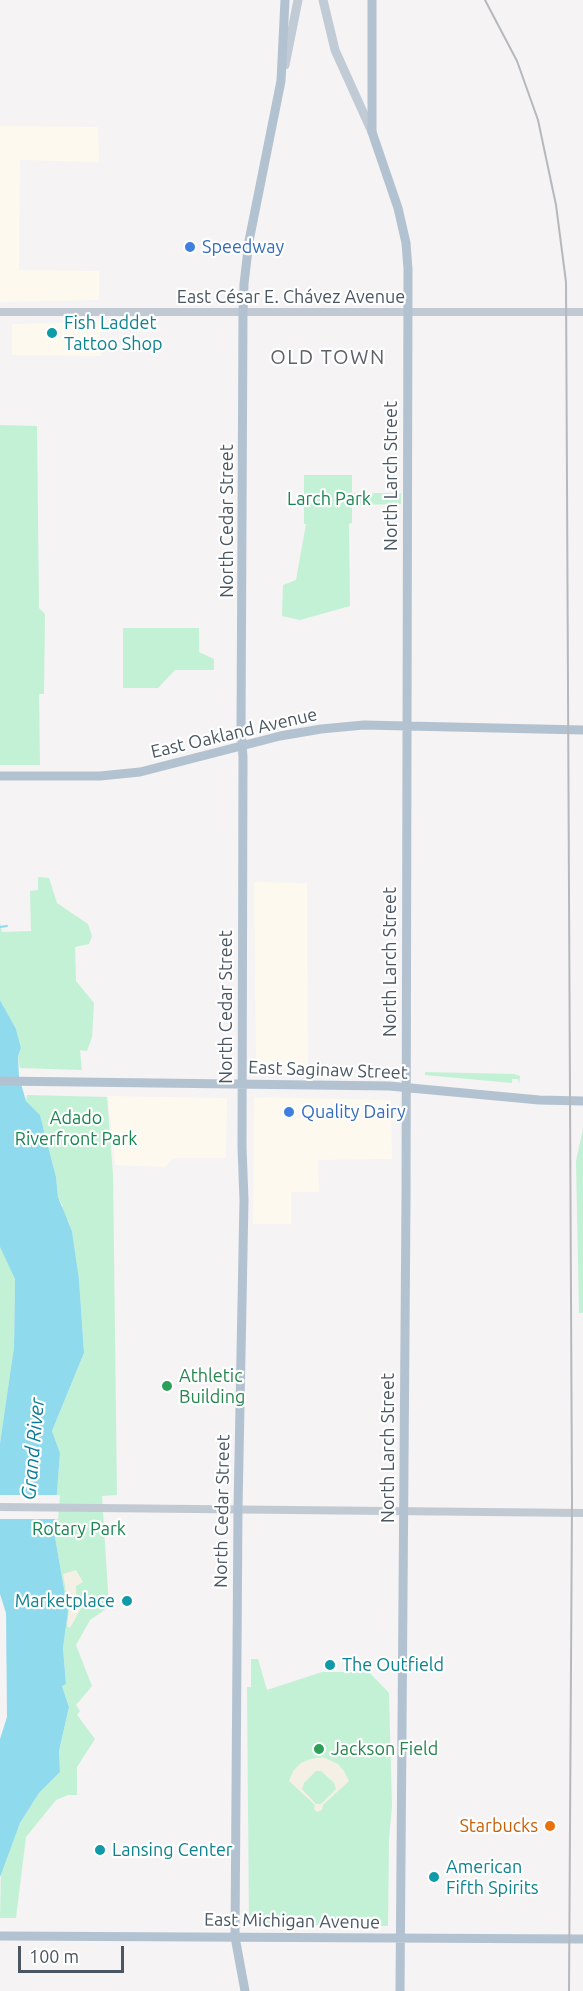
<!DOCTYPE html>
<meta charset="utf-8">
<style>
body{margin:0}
#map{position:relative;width:583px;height:1991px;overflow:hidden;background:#f5f3f3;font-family:Ubuntu,sans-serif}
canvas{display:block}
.scale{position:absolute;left:18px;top:1946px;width:106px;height:27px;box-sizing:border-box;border:3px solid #4a5661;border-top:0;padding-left:8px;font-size:18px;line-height:21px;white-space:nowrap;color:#4a5661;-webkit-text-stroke:4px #fff;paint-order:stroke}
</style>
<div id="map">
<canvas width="583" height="1991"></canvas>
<div class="scale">100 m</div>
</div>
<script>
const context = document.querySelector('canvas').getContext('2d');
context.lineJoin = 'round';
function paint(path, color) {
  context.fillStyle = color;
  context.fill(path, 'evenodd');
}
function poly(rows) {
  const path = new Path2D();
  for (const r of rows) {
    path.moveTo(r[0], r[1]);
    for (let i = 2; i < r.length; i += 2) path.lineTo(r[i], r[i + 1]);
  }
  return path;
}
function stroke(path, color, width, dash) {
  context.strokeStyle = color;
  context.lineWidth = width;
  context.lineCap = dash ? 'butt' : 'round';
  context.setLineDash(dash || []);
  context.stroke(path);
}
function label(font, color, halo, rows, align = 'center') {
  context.font = font + ' Ubuntu,sans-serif';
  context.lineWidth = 4.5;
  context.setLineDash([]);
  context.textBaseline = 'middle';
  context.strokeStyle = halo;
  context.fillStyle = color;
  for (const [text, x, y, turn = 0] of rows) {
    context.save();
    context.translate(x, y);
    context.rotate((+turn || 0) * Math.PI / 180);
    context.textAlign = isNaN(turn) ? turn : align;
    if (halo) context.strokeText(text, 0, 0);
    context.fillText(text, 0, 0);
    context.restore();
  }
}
const commercial = poly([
 [0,126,98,127,99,162,20,160,19,270,99,271,99,300,0,302],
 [100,322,101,356,12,355,12,324],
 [254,882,307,883,308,1069,256,1069],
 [108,1096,227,1098,226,1158,173,1158,165,1167,115,1165],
 [254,1097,391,1100,392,1159,318,1160,319,1192,291,1192,291,1224,253,1224]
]);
const green = poly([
 [0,425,37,426,39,608,45,614,44,694,39,694,40,765,0,765],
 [304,475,352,475,352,493,401,493,401,504,352,505,352,523,349,524,350,606,300,620,282,616,283,585,296,580,306,524,304,524],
 [123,628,199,628,199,652,214,659,214,670,175,670,158,688,123,688],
 [38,877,49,878,57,903,88,924,92,936,89,944,75,947,76,981,94,1003,92,1037,87,1051,80,1050,82,1070,20,1068,18,1056,21,1048,16,1029,0,1000,0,922,2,932,31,931,30,891,38,890],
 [425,1072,514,1074,520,1076,519,1084,518,1079,512,1079,512,1083,425,1075],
 [27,1095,107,1097,113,1174,117,1495,102,1496,109,1607,90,1620,76,1645,92,1686,76,1705,80,1711,77,1715,95,1739,77,1767,77,1795,68,1795,56,1800,26,1837,16,1918,0,1918,1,1869,20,1823,39,1793,60,1772,59,1751,69,1707,62,1686,66,1684,63,1648,68,1612,54,1531,60,1453,52,1431,84,1353,79,1279,72,1231,68,1220,15,1279,14,1347,0,1443,0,1247,12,1271,63,1206,58,1197,56,1177,40,1115,26,1101],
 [583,1129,583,1313,579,1313,576,1161],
 [251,1659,258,1659,267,1690,322,1672,369,1672,389,1693,392,1806,389,1839,388,1926,249,1924,247,1687,251,1687]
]);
const sand = poly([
 [76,1570,83,1582,76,1586,77,1607,80,1610,70,1628,67,1626,69,1609,63,1574],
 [323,1757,338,1764,344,1771,349,1781,323,1805,322,1810,317,1812,314,1809,315,1805,289,1781,293,1771,301,1763,310,1759],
 [316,1771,321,1771,334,1783,336,1789,321,1804,316,1804,302,1789,304,1783]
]);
const water = poly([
 [0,1000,16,1029,21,1048,18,1056,19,1077,26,1101,40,1115,56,1177,58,1197,72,1231,79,1279,84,1353,52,1431,60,1453,54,1531,68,1612,63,1648,66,1684,62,1686,69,1707,59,1751,60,1772,39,1793,20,1823,0,1877,0,1739,7,1717,6,1613,0,1594,0,1443,14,1347,15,1279,0,1247]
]);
const pier = poly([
 [0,1495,60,1495,58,1519,0,1519]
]);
const stream = poly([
 [0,927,7,926]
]);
const tertiary = poly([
 [0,312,583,312],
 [0,1507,583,1513]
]);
const secondary = poly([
 [323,0,335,50,372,132],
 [285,65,298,0]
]);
const primary = poly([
 [372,0,372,132,398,208,406,243,408,269,406,1201,400,1991],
 [0,776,100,776,140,772,280,736,321,729,364,725,583,730],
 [0,1081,389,1086,539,1100,583,1101],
 [0,1936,583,1939],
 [245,1991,235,1937,238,1509,244,1200,242,1147,243,757,241,730,243,312,244,284,249,241,281,81,285,0]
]);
const rail = poly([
 [485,0,517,61,538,120,556,205,566,282,572,1502,569,1991]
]);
const markers = [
 [190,247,6,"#3f7fe0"],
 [52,333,6,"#0f9aa8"],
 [289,1112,6,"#3f7fe0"],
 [167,1386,6,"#2e9e5b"],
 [127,1601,6,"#0f9aa8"],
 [330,1665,6,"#0f9aa8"],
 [319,1749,6,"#2e9e5b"],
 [550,1826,6,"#e8710a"],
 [100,1850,6,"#0f9aa8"],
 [434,1877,6,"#0f9aa8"]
];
const shopNames = [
 ["Speedway",202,247],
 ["Quality Dairy",301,1112]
];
const streetNames = [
 ["East César E. Chávez Avenue",291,297],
 ["North Larch Street",391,476,-90],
 ["North Cedar Street",227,521,-90],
 ["East Oakland Avenue",234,733,-13],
 ["North Larch Street",390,962,-90],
 ["North Cedar Street",226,1007,-90],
 ["East Saginaw Street",328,1070,2],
 ["North Larch Street",388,1448,-90],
 ["North Cedar Street",222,1511,-89],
 ["East Michigan Avenue",292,1921,1]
];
const cultureNames = [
 ["Fish Laddet",64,323],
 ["Tattoo Shop",64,344],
 ["Marketplace",115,1601,"right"],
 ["The Outfield",342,1665],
 ["Lansing Center",112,1850],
 ["American",446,1867],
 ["Fifth Spirits",446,1888]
];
const parkNames = [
 ["Larch Park",329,499],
 ["Adado",76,1118],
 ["Riverfront Park",76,1139],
 ["Rotary Park",79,1529]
];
const leisureNames = [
 ["Athletic",179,1376],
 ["Building",179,1397],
 ["Jackson Field",331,1749]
];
const foodNames = [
 ["Starbucks",538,1826]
];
const neighbourhoodNames = [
 ["OLD TOWN",328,357]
];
const waterNames = [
 ["Grand River",33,1449,-85]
];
paint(commercial, '#fdf9ef');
paint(green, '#c3f1d5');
paint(sand, '#f5f0e5');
paint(water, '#90daee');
paint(pier, '#f5f3f3');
stroke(stream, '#90daee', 2);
stroke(tertiary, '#c1cad2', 8);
stroke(secondary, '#c1cbd6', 9);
stroke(primary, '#b3c2d1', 9);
stroke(rail, '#b5b8bd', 2);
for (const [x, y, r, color] of markers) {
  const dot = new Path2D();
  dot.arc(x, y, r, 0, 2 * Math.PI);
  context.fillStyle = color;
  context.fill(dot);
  stroke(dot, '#fff', 2);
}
label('18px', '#366cbe', '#fff', shopNames, 'left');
label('18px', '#4a5661', '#fff', streetNames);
label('18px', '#0d838f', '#fff', cultureNames, 'left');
label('18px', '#17864f', '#fff', parkNames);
label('18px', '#27864d', '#fff', leisureNames, 'left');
label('18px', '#c56008', '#fff', foodNames, 'right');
context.letterSpacing = '1.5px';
label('20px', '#5f6368', '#fff', neighbourhoodNames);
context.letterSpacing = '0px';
label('italic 20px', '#0c7c9b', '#fff', waterNames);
</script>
